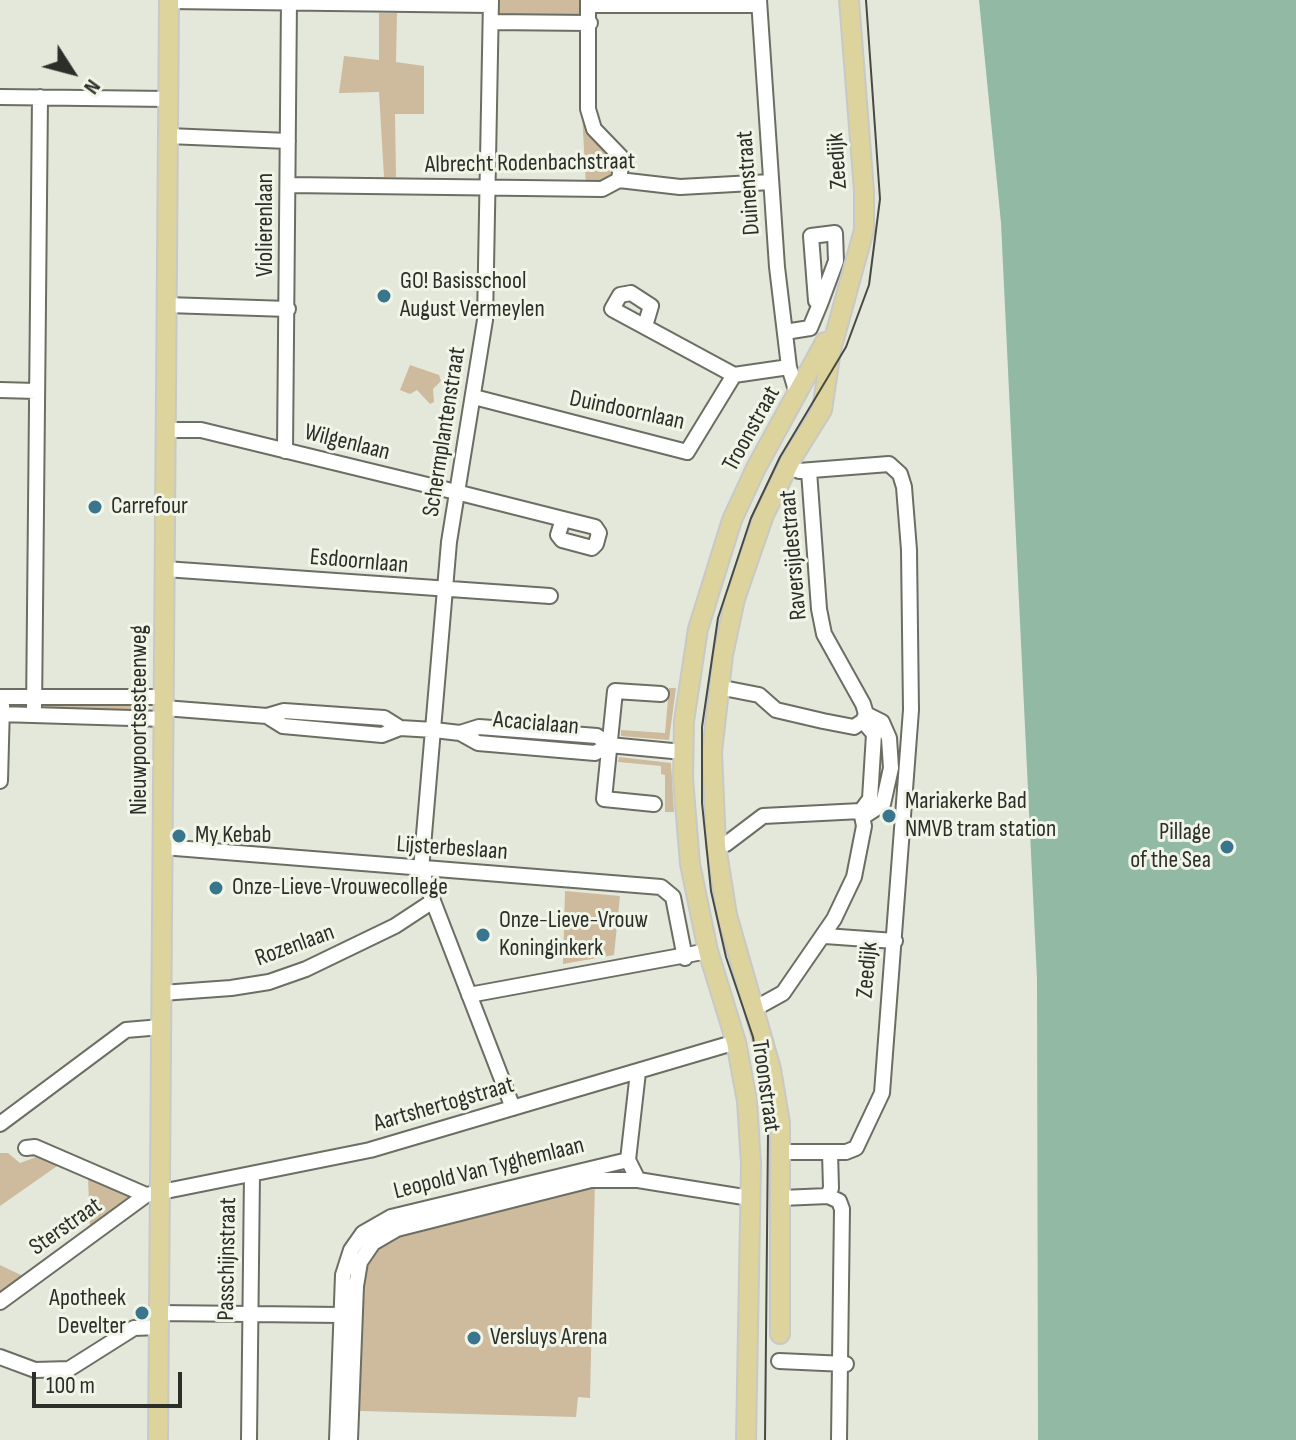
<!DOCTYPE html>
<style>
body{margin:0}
#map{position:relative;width:1296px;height:1440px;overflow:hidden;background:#e4e8db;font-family:"Sofia Sans Condensed",sans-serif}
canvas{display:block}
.north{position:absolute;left:32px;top:32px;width:80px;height:80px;-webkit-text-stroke:6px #f1f5e8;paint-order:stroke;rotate:126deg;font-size:22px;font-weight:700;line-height:32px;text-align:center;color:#2c2e29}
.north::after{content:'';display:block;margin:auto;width:28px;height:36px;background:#2c2e29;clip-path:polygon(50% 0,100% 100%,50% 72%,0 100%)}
.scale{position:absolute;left:32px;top:1372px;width:150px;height:36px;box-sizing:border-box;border:4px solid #2c2e29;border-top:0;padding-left:10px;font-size:24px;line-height:28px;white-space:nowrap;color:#2c2e29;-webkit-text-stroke:6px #f1f5e8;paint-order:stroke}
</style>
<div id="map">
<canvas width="1296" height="1440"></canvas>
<div class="north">N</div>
<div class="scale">100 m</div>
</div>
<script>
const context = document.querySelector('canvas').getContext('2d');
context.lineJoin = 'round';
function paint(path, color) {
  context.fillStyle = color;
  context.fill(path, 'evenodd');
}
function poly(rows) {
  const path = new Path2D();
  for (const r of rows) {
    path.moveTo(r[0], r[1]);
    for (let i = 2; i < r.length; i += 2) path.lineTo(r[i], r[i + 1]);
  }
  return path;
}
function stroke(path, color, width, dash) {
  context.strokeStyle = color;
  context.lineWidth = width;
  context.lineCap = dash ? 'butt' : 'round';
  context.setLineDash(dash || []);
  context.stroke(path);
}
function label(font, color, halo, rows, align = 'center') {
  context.font = font + ' "Sofia Sans Condensed",sans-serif';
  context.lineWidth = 6;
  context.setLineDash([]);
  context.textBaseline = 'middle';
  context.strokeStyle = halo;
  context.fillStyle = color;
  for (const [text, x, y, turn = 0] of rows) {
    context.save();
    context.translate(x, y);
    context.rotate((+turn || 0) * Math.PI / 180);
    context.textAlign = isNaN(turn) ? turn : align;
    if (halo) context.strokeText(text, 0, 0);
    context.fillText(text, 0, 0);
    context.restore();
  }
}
const green = poly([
 [494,0,584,0,582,16,497,17],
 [379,13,397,13,396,62,424,66,424,114,395,114,396,177,384,177,379,92,339,93,344,56,379,60],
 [582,112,617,154,613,180,586,187],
 [410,365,439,375,441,381,433,389,434,402,430,404,417,390,410,394,400,390],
 [669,688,676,688,669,740,621,736,621,730,665,733],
 [135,701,134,714,44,709,43,705],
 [473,731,592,740,603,747,481,739],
 [619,757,671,763,674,812,665,812,665,775,661,774,661,766,618,762],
 [565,891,620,896,614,955,563,964],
 [0,1153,8,1153,20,1163,39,1156,60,1164,0,1206],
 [88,1177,135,1198,90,1232],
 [595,1182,590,1398,578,1397,576,1417,360,1411,355,1401,362,1264,385,1237],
 [0,1265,25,1277,0,1295]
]);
const water = poly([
 [979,0,1296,0,1296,1440,1038,1440,1037,979,1001,223]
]);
const minor = poly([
 [491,0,485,320,449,542,421,870,513,1108],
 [588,0,588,109,594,129,622,158,619,180],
 [759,0,777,267,789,367,795,387,800,391],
 [169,1,491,5],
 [589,5,759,5],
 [491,22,590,23],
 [0,97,169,99],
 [168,136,288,141],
 [289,185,602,189,619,180,680,187,771,182],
 [167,305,288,309],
 [645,326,651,306,631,293,620,295,612,309,734,375,789,367],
 [785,332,810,328,820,304,836,261,835,233,811,236,816,301,820,304],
 [0,390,36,391],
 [474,397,687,452,734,375],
 [166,430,201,430,456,492,563,519,595,527,599,533,596,544,592,548,562,540,558,535,563,519],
 [285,451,289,0],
 [788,466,799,471,889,464,900,474,904,487,909,550,911,710,882,1093,856,1148,846,1152,830,1152,831,1188,828,1196],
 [809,471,819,609,824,634,863,704,866,714,863,721,874,734,870,799,861,811],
 [165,569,550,596],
 [718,687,759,695,776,710,823,721,854,727,863,721],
 [0,697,164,697],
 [164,708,267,716,284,711,384,718,400,728],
 [0,714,164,719],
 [34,714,40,97],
 [267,716,283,726,382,735,400,728,434,730,460,733,478,743,595,753,609,745],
 [460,733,479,727,597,736,609,745,683,752],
 [0,781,2,705],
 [654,804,604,799,615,691,661,694],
 [863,817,883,804,891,768,889,738,882,722,866,714],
 [716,846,726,844,763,816,861,811],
 [163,847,661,887,673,897,685,958],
 [825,936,895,941],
 [162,993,231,988,269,982,306,969,395,926,430,903],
 [469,995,708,951],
 [754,1009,783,993,834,919,854,877,864,826,861,811],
 [638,1072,628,1160,638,1180,750,1198],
 [0,1124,126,1030,161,1027],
 [26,1148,35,1147,146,1195],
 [782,1152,830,1152],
 [781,1198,828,1196,839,1201,842,1209,839,1440],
 [0,1302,146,1195,370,1150,736,1042],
 [159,1313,341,1315],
 [0,1357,35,1370,69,1369,134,1328,159,1327],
 [779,1361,846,1364],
 [249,1440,252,1174],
 [337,1440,343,1275,351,1250,363,1233,391,1217,628,1160],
 [350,1440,356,1286,360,1262,373,1243,397,1229,591,1180,638,1180]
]);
const major = poly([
 [780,1334,780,1123,771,1069,727,915,716,846,712,752,723,655,735,599,764,515,792,458,822,410,831,350,864,230,864,191,849,0],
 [158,1440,169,0],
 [746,1440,751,1164,747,1101,736,1042,708,951,690,864,683,779,684,721,698,629,732,520,756,468,825,342]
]);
const tram = poly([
 [765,1440,768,1134,753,1037,726,957,711,891,702,803,702,727,718,618,751,518,780,457,846,347,869,285,880,199,866,0]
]);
const markers = [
 [384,296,8,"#39768d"],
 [95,507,8,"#39768d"],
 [889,816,8,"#39768d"],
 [179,836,8,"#39768d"],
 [1227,847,8,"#39768d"],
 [216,888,8,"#39768d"],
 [483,935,8,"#39768d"],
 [142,1313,8,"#39768d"],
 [474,1338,8,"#39768d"]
];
const streetNames = [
 ["Zeedijk",838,161,-94],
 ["Albrecht Rodenbachstraat",530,164,-1],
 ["Duinenstraat",749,183,-94],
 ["Violierenlaan",266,225,-90],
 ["Duindoornlaan",627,411,12],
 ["Troonstraat",752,429,-61],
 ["Schermplantenstraat",445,432,-81],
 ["Wilgenlaan",347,443,14],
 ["Raversijdestraat",794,555,-95],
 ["Esdoornlaan",359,562,5],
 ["Nieuwpoortsesteenweg",140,720,-90],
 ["Acacialaan",536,724,5],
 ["Lijsterbeslaan",452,849,4],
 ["Rozenlaan",295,946,-20],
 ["Zeedijk",868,970,-85],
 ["Troonstraat",765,1086,82],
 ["Aartshertogstraat",444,1105,-16],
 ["Leopold Van Tyghemlaan",489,1169,-14],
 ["Sterstraat",66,1227,-35],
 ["Passchijnstraat",228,1259,-89]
];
const poiNames = [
 ["GO! Basisschool",400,282],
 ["August Vermeylen",400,310],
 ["Carrefour",111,507],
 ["Mariakerke Bad",905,802],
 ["NMVB tram station",905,830],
 ["Pillage",1211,833,"right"],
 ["of the Sea",1211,861,"right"],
 ["My Kebab",195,836],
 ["Onze-Lieve-Vrouwecollege",232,888],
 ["Onze-Lieve-Vrouw",499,921],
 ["Koninginkerk",499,949],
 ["Apotheek",126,1299,"right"],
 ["Develter",126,1327,"right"],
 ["Versluys Arena",490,1338]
];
paint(green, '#ceba9c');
paint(water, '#92b9a4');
stroke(minor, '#6b6e63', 18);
stroke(major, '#c8c9c7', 22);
stroke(minor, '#fff', 14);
stroke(major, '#ddd39d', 18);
stroke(tram, '#474943', 2);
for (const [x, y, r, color] of markers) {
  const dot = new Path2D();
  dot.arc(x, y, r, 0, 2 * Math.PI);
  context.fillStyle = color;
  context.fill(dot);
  stroke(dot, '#f1f5e8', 3);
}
label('24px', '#2c2e29', '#f1f5e8', streetNames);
label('24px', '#2c2e29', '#f1f5e8', poiNames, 'left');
</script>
